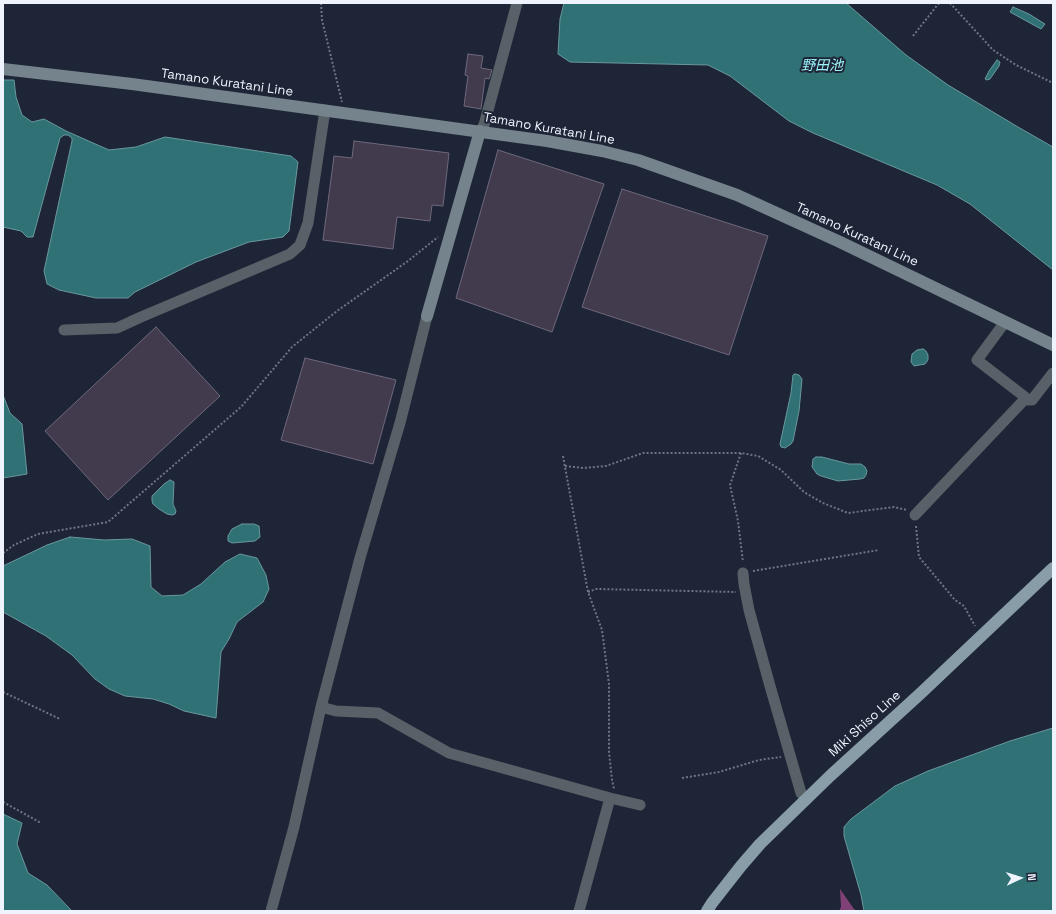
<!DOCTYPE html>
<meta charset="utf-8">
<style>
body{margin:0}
#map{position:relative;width:1056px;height:914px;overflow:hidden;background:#1e2536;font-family:"Space Grotesk",sans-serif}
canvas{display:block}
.frame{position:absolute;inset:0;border:4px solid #eff3fd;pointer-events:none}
.north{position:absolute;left:1000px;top:858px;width:40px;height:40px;-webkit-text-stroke:3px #1e2536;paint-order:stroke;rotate:86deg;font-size:11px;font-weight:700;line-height:16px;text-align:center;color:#eff3fd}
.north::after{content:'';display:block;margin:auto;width:14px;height:18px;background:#eff3fd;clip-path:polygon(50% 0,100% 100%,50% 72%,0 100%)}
</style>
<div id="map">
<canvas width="1056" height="914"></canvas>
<div class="frame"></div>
<div class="north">N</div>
</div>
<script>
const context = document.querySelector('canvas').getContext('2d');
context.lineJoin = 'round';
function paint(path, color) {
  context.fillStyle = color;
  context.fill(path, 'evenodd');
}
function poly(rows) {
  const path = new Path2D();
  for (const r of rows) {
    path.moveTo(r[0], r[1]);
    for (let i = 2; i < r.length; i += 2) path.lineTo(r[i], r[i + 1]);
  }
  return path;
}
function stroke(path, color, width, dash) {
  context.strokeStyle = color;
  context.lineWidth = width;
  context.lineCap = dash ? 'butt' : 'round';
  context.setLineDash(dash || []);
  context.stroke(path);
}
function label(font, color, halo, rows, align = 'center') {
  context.font = font + ' "Space Grotesk","Noto Sans JP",sans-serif';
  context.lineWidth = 4;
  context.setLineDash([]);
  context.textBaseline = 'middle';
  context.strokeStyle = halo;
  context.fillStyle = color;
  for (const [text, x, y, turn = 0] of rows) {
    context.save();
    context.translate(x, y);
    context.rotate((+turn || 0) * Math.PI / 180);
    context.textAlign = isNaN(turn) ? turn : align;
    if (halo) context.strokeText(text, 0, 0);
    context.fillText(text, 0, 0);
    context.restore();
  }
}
const forest = poly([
 [840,889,854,909,857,911,839,911,841,907]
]);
const water = poly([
 [564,3,846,3,906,55,948,85,1018,127,1053,147,1053,270,970,204,937,185,813,133,789,121,730,76,708,65,570,62,558,54,560,19,564,3],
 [1013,7,1029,14,1045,24,1041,29,1010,12,1013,7],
 [997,60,1000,62,999,66,990,79,987,80,985,79,989,71,997,60],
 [3,80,14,80,16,97,22,115,32,122,44,119,66,131,109,150,136,147,165,137,291,156,298,162,289,231,283,237,249,242,196,262,135,292,128,298,96,298,59,290,47,284,44,271,72,141,72,138,68,135,64,135,60,138,33,237,27,237,21,231,3,227,3,80],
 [923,349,926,351,928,355,928,360,925,364,914,366,911,362,912,354,917,350,923,349],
 [795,374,799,375,802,379,799,411,793,441,791,444,785,448,781,447,780,444,791,393,793,375,795,374],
 [3,395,10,413,22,424,27,474,3,478,3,395],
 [816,457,822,457,849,464,861,464,865,467,867,471,866,475,864,478,860,479,838,481,821,476,817,474,812,467,813,459,816,457],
 [170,480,174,482,173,504,176,511,175,514,172,515,167,514,159,509,153,504,152,501,152,496,164,484,170,480],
 [242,524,254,524,259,526,260,537,255,541,232,543,228,541,228,536,232,529,242,524],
 [70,537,104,540,132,539,150,546,151,587,162,596,183,595,201,584,225,562,240,554,257,558,266,575,269,589,263,602,237,622,229,639,221,652,216,718,184,711,169,704,153,699,125,696,109,689,95,679,72,655,46,636,3,612,3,566,47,545,70,537],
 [1053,728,1053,911,864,911,861,895,844,836,844,827,851,819,895,786,928,771,1010,741,1053,728],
 [3,814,22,823,17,844,28,873,47,885,72,911,3,911,3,814]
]);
const building = poly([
 [468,54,483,56,481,68,492,70,489,79,485,78,481,109,464,106,468,76,465,75,468,54],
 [354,141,449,153,443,206,432,205,430,221,397,217,393,249,323,240,334,156,352,158,354,141],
 [498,150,604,184,552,332,456,298,498,150],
 [622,189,768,236,729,355,582,307,622,189],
 [156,327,220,396,108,500,45,431,156,327],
 [305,358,396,380,373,464,281,440,305,358]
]);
const path = poly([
 [321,3,322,20,342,102],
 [950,3,993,50,1016,65,1053,83],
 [913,36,939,3],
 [741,453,730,485,738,521,743,562],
 [563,456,588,592,602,630,609,684,609,752,612,780,614,789],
 [565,466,583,468,606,466,643,453,741,453,758,456,781,470,804,492,823,503,848,513,894,507,907,510],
 [916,526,919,557,955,600,964,606,975,626],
 [3,553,14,545,38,534,108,522,241,407,292,347,337,311,408,261,438,237],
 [753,571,879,550],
 [588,592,596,589,736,592],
 [3,692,60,719],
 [682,778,719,772,759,760,781,757],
 [3,802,41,823]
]);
const street = poly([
 [480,131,484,125,517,3],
 [1005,322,977,360,1025,397,1026,400],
 [64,330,117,328,141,317,290,254,300,245,308,223,325,110],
 [915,515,1024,400,1032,400,1053,373],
 [743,573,744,584,749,610,770,686,801,793,807,799],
 [321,707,336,711,378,713,449,753,610,798,640,805],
 [271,911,294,827,321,707,360,558,400,423,427,316],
 [579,911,610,798]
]);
const secondary = poly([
 [3,69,132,84,547,141,602,151,638,160,737,195,840,242,1053,345],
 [427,316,480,131]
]);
const primary = poly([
 [707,911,712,903,741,866,760,844,830,776,921,693,1053,568]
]);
const streetNames = [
 ["Tamano Kuratani Line",227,83,8],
 ["Tamano Kuratani Line",549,129,10],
 ["Tamano Kuratani Line",857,235,25],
 ["Miki Shiso Line",865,724,-42]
];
const waterNames = [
 ["野田池",822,66]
];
paint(forest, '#804276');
paint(water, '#307176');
stroke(water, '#69989e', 1);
paint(building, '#423b4e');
stroke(building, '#6f687d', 1);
stroke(path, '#6f7583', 2, [2, 2]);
stroke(street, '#586167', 11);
stroke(secondary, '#74838c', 12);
stroke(primary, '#899da9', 12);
label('13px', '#eff3fd', '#1e2536', streetNames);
label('italic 14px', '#9af1f8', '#1e2536', waterNames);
</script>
